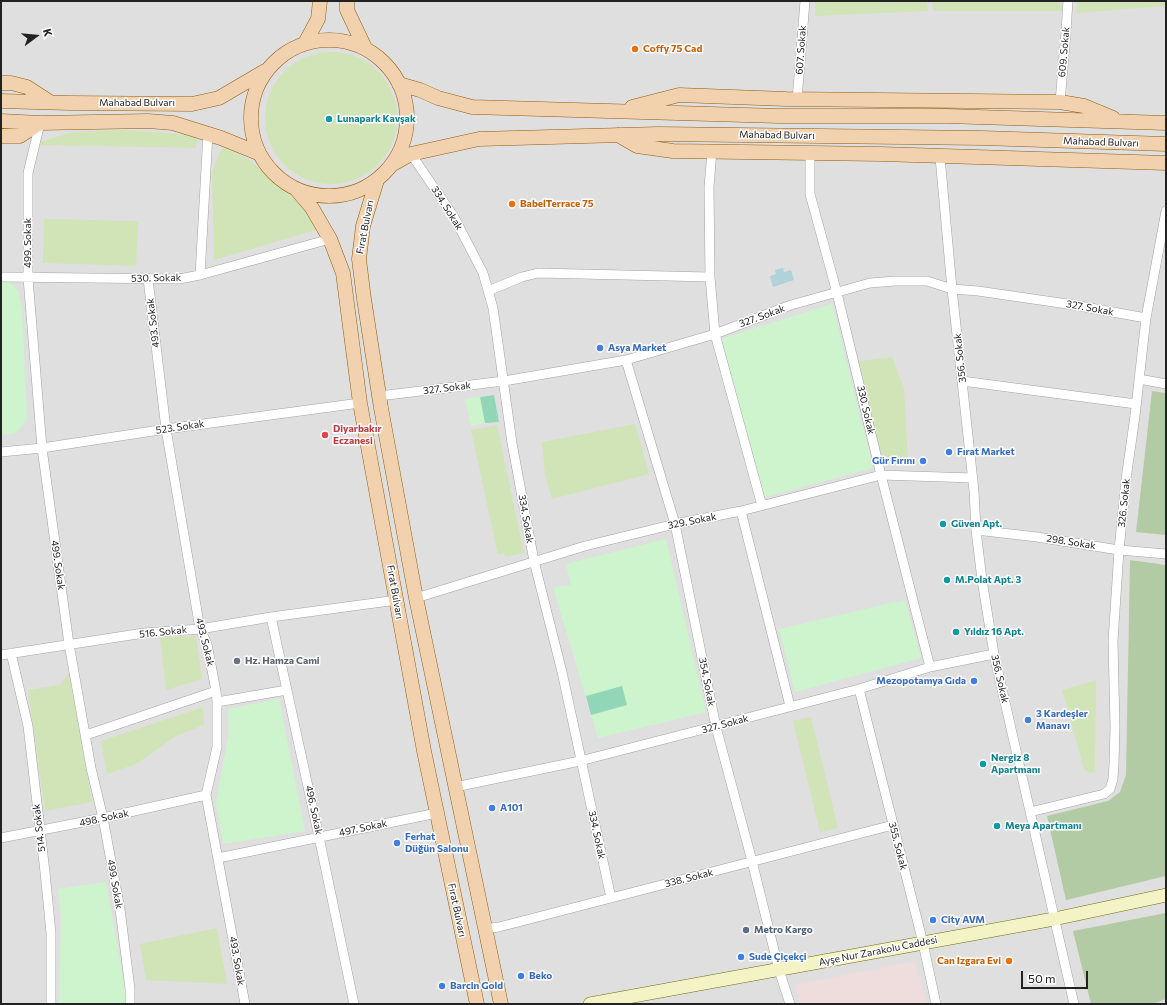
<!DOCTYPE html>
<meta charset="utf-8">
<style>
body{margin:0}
#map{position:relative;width:1167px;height:1005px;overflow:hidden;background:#f1eeea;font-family:Commissioner,sans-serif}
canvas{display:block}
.frame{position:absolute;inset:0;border:2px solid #222;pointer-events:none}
.north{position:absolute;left:16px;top:16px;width:40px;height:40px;-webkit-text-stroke:3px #fff;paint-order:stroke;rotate:74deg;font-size:11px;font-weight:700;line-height:16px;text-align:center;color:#222}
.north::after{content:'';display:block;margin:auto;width:14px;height:18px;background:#222;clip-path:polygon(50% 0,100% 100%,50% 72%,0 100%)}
.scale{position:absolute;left:1021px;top:971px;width:67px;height:18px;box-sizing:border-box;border:2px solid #222;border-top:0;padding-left:5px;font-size:12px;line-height:14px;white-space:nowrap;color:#222;-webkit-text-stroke:3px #fff;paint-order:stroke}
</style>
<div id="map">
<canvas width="1167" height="1005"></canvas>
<div class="frame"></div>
<div class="north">K</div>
<div class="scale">50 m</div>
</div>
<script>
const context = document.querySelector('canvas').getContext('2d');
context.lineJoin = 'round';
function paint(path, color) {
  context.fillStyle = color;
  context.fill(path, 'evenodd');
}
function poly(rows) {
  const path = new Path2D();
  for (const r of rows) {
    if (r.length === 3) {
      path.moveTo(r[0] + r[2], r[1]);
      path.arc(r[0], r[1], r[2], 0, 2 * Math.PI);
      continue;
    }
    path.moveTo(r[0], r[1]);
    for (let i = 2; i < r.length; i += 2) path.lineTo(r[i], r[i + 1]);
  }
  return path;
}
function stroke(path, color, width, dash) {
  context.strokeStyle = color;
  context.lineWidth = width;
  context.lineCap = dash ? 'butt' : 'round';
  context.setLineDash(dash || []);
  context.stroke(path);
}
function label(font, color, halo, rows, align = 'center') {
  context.font = font + ' Commissioner,sans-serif';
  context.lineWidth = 3;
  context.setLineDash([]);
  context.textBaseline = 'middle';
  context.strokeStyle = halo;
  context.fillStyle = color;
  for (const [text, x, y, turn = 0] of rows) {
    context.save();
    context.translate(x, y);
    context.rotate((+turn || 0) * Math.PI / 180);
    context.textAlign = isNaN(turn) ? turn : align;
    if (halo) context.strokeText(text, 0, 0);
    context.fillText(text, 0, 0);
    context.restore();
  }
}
const residential = poly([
 [1,1,1166,1,1166,1004,1,1004]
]);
const commercial = poly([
 [915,961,927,1004,800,1004,795,985]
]);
const grass = poly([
 [815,1,927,1,928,11,815,16],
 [932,1,1062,1,1062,11,933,11],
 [1077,1,1166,1,1166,6,1076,13],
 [331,118,66],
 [121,130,184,134,195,137,197,141,196,148,40,145,40,142,72,132],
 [225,148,246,158,272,178,299,203,311,218,316,230,214,260,212,172,221,150],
 [44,219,138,221,136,266,43,263],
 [892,357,904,389,908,460,884,463,876,436,859,361],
 [635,424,649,474,552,499,545,475,542,442],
 [497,425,524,553,505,557,504,553,498,555,471,430],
 [196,636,202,679,166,690,160,638],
 [69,673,92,802,45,811,28,690,60,685],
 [1096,680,1095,772,1090,773,1084,769,1062,690],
 [203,707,204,725,176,736,136,764,107,774,101,741],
 [811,717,838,828,820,832,793,721],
 [217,928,227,984,146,980,140,944]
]);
const forest = poly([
 [1152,391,1166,393,1166,535,1136,532],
 [1130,560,1166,565,1166,876,1066,900,1047,816,1108,801,1120,792,1126,775],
 [1166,913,1166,999,1152,1004,1091,1004,1073,931]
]);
const park = poly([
 [1,282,9,282,18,290,22,310,27,419,20,429,13,434,1,435],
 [832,304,873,468,765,497,721,339],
 [480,397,485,423,471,426,465,399],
 [666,539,706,712,598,738,553,587,571,585,566,564],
 [905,600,921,658,795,692,779,629],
 [279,699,305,831,223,844,216,803,229,732,228,709],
 [106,882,126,996,126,1004,59,1004,61,916,58,889]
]);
const pitch = poly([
 [494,395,499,422,485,423,480,397],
 [622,686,627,705,591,715,586,696]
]);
const water = poly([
 [783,268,784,272,791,270,794,280,773,287,770,276,776,274,775,270]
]);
const street = poly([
 [797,100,805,1],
 [1060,102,1066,32,1068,1],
 [40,123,28,173,28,278,42,448,69,644,91,768,103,818,120,909,130,989,130,1004],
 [712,151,709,187,710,277,715,334,762,506],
 [810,153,810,194,837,293,881,475,930,667],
 [411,154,454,217,483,273,493,308,512,443,534,561,562,672,611,898],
 [940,157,952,289,974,491,976,530,982,580,994,654,1074,1004],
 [200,275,208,133],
 [1,277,179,279,200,275,330,239],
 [148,279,166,429,200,629,207,644,216,691,217,702,217,747,206,795,245,1004],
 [488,291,522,277,538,273,710,277],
 [626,360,675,524,716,727,752,861,779,970,790,1004],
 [1139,379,1166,384],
 [962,381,1136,404],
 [379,396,504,381,626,360,715,334,791,305,870,283,896,281,927,281,952,289,978,291,1074,305,1146,318],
 [1,452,42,448,166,429,360,403],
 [741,511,790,706],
 [976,530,1037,537,1119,550,1166,554],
 [416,598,585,546,675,524,741,511,881,475,973,478],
 [271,617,319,837,354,1004],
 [11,653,28,726,45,872,51,933,51,1004],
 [1,655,144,633,200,629,271,617,397,600],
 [859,689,923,943,936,1004],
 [217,702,287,690],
 [86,735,216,691],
 [455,787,580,761,859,689,930,667,994,654],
 [1030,812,1104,794,1110,789,1113,779,1114,764,1115,727,1113,641,1119,550,1126,479,1135,416,1146,318,1166,211],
 [1,838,103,818,206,795],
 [218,858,437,813],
 [484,929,499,927,893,825]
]);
const secondary = poly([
 [590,1004,1054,919,1166,895]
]);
const primary = poly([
 [347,1,347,10,365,48],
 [329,118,78],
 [305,43,318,19,320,1],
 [1,83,11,83,27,87,50,102],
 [399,84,420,90,438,98,472,107,779,116,946,116,1166,123],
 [1,101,69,103,192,104,219,98,265,71],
 [632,107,679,95,786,99,1060,102,1084,106,1113,118],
 [1,121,40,123,148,121,173,123,221,138,258,153],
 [618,135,637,146,673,151,881,154,1166,163],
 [1,136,20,136,40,123],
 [393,164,411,154,479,139,658,134,982,138,1166,144],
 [377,180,363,226,359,259,364,299,381,408,416,598,501,1004],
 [296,189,312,208,330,239,343,273,360,403,424,751,477,1004]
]);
const markers = [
 [635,49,4,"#e8710a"],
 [329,119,4,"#0f9aa8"],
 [512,204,4,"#e8710a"],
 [600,348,4,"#3f7fe0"],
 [325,435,4,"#e0444e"],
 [949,452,4,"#3f7fe0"],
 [923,461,4,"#3f7fe0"],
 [943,524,4,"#0f9aa8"],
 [947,580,4,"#0f9aa8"],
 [956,632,4,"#0f9aa8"],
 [237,661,4,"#6b7280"],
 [974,681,4,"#3f7fe0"],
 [1028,720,4,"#3f7fe0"],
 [983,764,4,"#0f9aa8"],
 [492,808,4,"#3f7fe0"],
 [997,826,4,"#0f9aa8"],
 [397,843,4,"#3f7fe0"],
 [933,920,4,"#3f7fe0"],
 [746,930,4,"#5c6f8a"],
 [741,957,4,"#3f7fe0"],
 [1009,961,4,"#e8710a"],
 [521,976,4,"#3f7fe0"],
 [442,986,4,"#3f7fe0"]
];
const foodNames = [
 ["Coffy 75 Cad",643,49],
 ["BabelTerrace 75",520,204],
 ["Can Izgara Evi",1001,961,"right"]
];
const streetNames = [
 ["607. Sokak",801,50,-86],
 ["609. Sokak",1064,52,-85],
 ["Mahabad Bulvarı",137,103],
 ["Mahabad Bulvarı",777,135,1],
 ["Mahabad Bulvarı",1101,142,2],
 ["334. Sokak",447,208,58],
 ["Fırat Bulvarı",365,227,-79],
 ["499. Sokak",28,243,-90],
 ["530. Sokak",156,278,-1],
 ["327. Sokak",1090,308,10],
 ["327. Sokak",762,316,-20],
 ["493. Sokak",153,323,-97],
 ["356. Sokak",960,358,-96],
 ["327. Sokak",447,388,-7],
 ["330. Sokak",866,410,77],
 ["523. Sokak",180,427,-8],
 ["326. Sokak",1124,503,-84],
 ["334. Sokak",526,519,80],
 ["329. Sokak",692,521,-11],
 ["298. Sokak",1071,542,9],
 ["499. Sokak",58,565,82],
 ["Fırat Bulvarı",395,592,80],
 ["516. Sokak",163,632,-6],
 ["493. Sokak",205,642,76],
 ["356. Sokak",1000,679,77],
 ["354. Sokak",707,682,79],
 ["327. Sokak",725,724,-15],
 ["496. Sokak",314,810,78],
 ["498. Sokak",104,818,-12],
 ["514. Sokak",39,828,-97],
 ["497. Sokak",363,828,-12],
 ["334. Sokak",597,835,78],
 ["355. Sokak",898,846,76],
 ["338. Sokak",689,878,-14],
 ["499. Sokak",115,884,80],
 ["Fırat Bulvarı",457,910,78],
 ["Ayşe Nur Zarakolu Caddesi",878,951,-11],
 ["493. Sokak",237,961,80]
];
const cultureNames = [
 ["Lunapark Kavşak",337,119],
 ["Güven Apt.",951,524],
 ["M.Polat Apt. 3",955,580],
 ["Yıldız 16 Apt.",964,632],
 ["Nergiz 8",991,758],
 ["Apartmanı",991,770],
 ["Meya Apartmanı",1005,826]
];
const shopNames = [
 ["Asya Market",608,348],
 ["Fırat Market",957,452],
 ["Gür Fırını",915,461,"right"],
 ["Mezopotamya Gıda",966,681,"right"],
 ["3 Kardeşler",1036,714],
 ["Manavı",1036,726],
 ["A101",500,808],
 ["Ferhat",405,837],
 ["Düğün Salonu",405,849],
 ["City AVM",941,920],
 ["Sude Çiçekçi",749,957],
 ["Beko",529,976],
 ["Barcin Gold",450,986]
];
const healthNames = [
 ["Diyarbakır",333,429],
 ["Eczanesi",333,441]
];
const worshipNames = [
 ["Hz. Hamza Cami",245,661]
];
const serviceNames = [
 ["Metro Kargo",754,930]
];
paint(residential, '#e0dfdf');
paint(commercial, '#efdcdc');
paint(grass, '#d0e4b7');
paint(forest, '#b2cba4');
paint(park, '#cef4ce');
paint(pitch, '#92d6b8');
paint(water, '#b0d2d9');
stroke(street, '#a3a3a3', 10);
stroke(secondary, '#6b6f13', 14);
stroke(primary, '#8e5e12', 15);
stroke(street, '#fff', 9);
stroke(secondary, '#f3f3c6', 13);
stroke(primary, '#f2d1ae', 14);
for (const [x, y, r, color] of markers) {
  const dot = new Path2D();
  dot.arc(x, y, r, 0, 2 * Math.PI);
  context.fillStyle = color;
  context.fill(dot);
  stroke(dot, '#fff', 1.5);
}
label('bold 10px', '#c56008', '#fff', foodNames, 'left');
label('10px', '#222', '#fff', streetNames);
label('bold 10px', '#0d838f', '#fff', cultureNames, 'left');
label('bold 10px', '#366cbe', '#fff', shopNames, 'left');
label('bold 10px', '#be3a42', '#fff', healthNames, 'left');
label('bold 10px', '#5b616d', '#fff', worshipNames, 'left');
label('bold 10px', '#4e5e75', '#fff', serviceNames, 'left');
</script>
